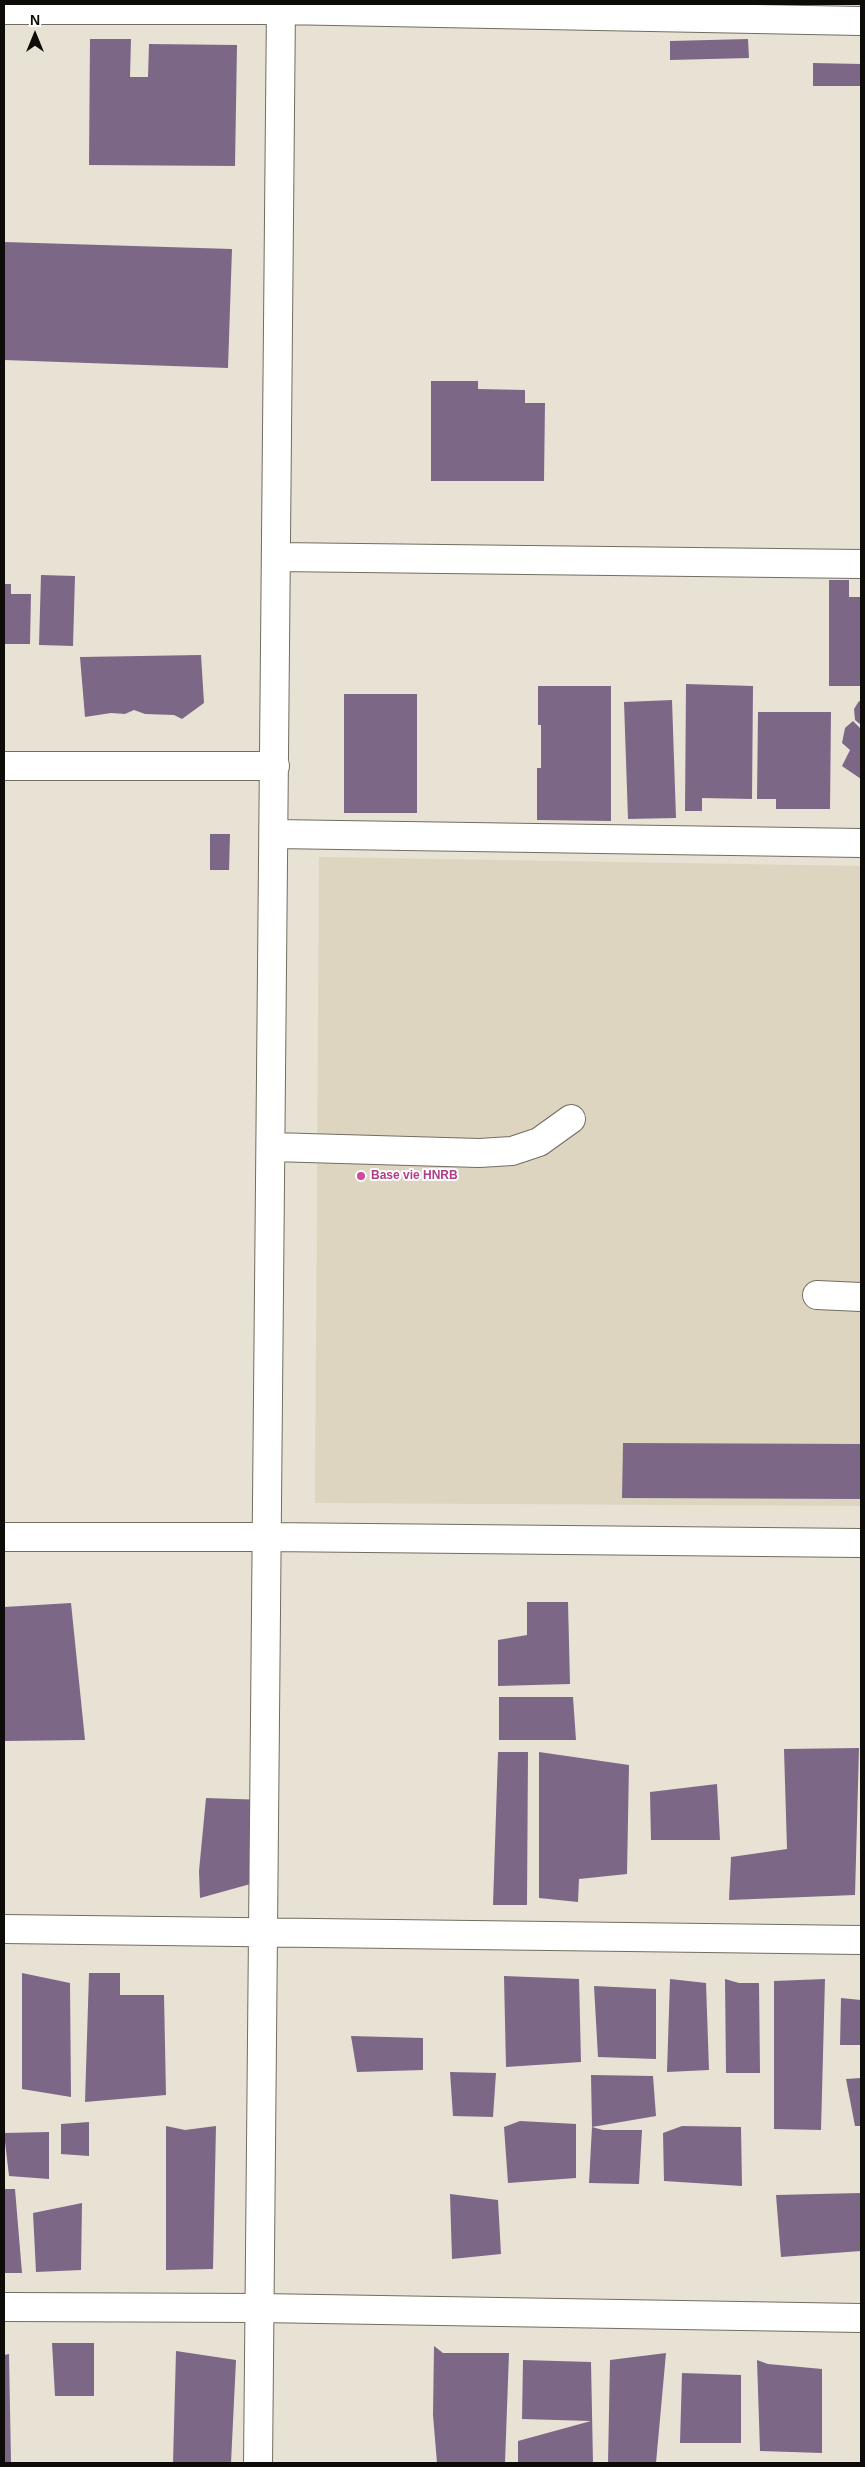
<!DOCTYPE html>
<style>
body{margin:0}
#map{position:relative;width:865px;height:2467px;overflow:hidden;background:#e8e2d4;font-family:Arial,sans-serif}
canvas{display:block}
.frame{position:absolute;inset:0;border:5px solid #0e0c08;pointer-events:none}
.north{position:absolute;left:10px;top:10px;width:50px;height:50px;-webkit-text-stroke:4px #fff;paint-order:stroke;rotate:0deg;font-size:14px;font-weight:700;line-height:20px;text-align:center;color:#0e0c08}
.north::after{content:'';display:block;margin:auto;width:18px;height:22px;background:#0e0c08;clip-path:polygon(50% 0,100% 100%,50% 72%,0 100%)}
</style>
<div id="map">
<canvas width="865" height="2467"></canvas>
<div class="frame"></div>
<div class="north">N</div>
</div>
<script>
const context = document.querySelector('canvas').getContext('2d');
context.lineJoin = 'round';
function paint(path, color) {
  context.fillStyle = color;
  context.fill(path, 'evenodd');
}
function poly(rows) {
  const path = new Path2D();
  for (const r of rows) {
    path.moveTo(r[0], r[1]);
    for (let i = 2; i < r.length; i += 2) path.lineTo(r[i], r[i + 1]);
  }
  return path;
}
function stroke(path, color, width, dash) {
  context.strokeStyle = color;
  context.lineWidth = width;
  context.lineCap = dash ? 'butt' : 'round';
  context.setLineDash(dash || []);
  context.stroke(path);
}
function label(font, color, halo, rows, align = 'center') {
  context.font = font + ' Arial,sans-serif';
  context.lineWidth = 4;
  context.setLineDash([]);
  context.textBaseline = 'middle';
  context.strokeStyle = halo;
  context.fillStyle = color;
  for (const [text, x, y, turn = 0] of rows) {
    context.save();
    context.translate(x, y);
    context.rotate((+turn || 0) * Math.PI / 180);
    context.textAlign = isNaN(turn) ? turn : align;
    if (halo) context.strokeText(text, 0, 0);
    context.fillText(text, 0, 0);
    context.restore();
  }
}
const built = poly([
 [319,857,861,866,861,1506,315,1503]
]);
const building = poly([
 [90,39,131,39,130,77,148,77,149,44,237,45,235,166,89,165],
 [748,39,749,58,670,60,670,41],
 [813,63,861,64,861,86,813,86],
 [4,242,232,249,228,368,4,360],
 [431,381,478,381,478,389,525,390,525,403,545,403,544,481,431,481],
 [41,575,75,576,73,646,39,645],
 [829,580,849,580,849,597,861,597,861,686,829,686],
 [4,584,11,584,11,594,31,594,30,644,4,644],
 [201,655,204,703,182,719,174,715,145,714,134,710,125,714,111,713,85,717,80,657],
 [686,684,753,686,752,799,702,798,702,811,685,811],
 [538,686,611,686,611,821,537,820,537,768,541,768,541,725,538,725],
 [344,694,417,694,417,813,344,813],
 [672,700,676,818,628,819,624,702],
 [859,701,861,702,861,725,855,720,854,709],
 [758,712,831,712,830,809,776,809,776,799,757,799],
 [853,721,861,729,861,779,842,766,850,750,842,743,845,728],
 [210,834,230,834,229,870,210,870],
 [623,1443,861,1444,861,1499,622,1498],
 [527,1602,568,1602,570,1684,498,1686,498,1640,527,1635],
 [71,1603,85,1740,4,1741,4,1607],
 [499,1697,573,1697,576,1740,499,1740],
 [859,1748,855,1895,729,1900,731,1857,787,1849,784,1749],
 [498,1752,528,1752,527,1905,493,1905],
 [539,1752,629,1765,627,1874,579,1879,578,1902,539,1898],
 [717,1784,720,1840,651,1840,650,1792],
 [206,1798,265,1800,272,1878,200,1898,199,1871],
 [22,1973,70,1983,71,2097,22,2089],
 [89,1973,120,1973,120,1995,164,1995,166,2095,85,2102],
 [504,1976,579,1979,581,2062,506,2067],
 [670,1979,706,1983,709,2070,667,2072],
 [725,1979,739,1983,759,1983,760,2073,726,2073],
 [825,1979,821,2130,774,2129,774,1981],
 [594,1986,656,1989,656,2059,598,2057],
 [841,1998,861,2000,861,2045,840,2045],
 [351,2036,423,2038,423,2070,357,2072],
 [450,2072,496,2073,493,2117,453,2116],
 [591,2075,653,2076,656,2116,592,2127],
 [861,2078,861,2126,855,2126,846,2079],
 [520,2121,576,2124,576,2178,508,2183,504,2127],
 [89,2122,89,2156,61,2154,61,2124],
 [166,2126,185,2130,216,2126,213,2269,166,2270],
 [682,2126,741,2127,742,2186,664,2181,663,2133],
 [592,2127,603,2130,642,2130,639,2184,589,2183],
 [49,2132,49,2179,9,2176,4,2133],
 [4,2189,15,2189,22,2273,4,2273],
 [861,2193,861,2251,781,2257,776,2195],
 [450,2194,498,2200,501,2254,452,2259],
 [82,2203,81,2270,36,2272,33,2213],
 [52,2343,94,2343,94,2396,55,2396],
 [434,2346,443,2353,509,2353,505,2463,437,2463,433,2415],
 [176,2351,236,2360,231,2463,173,2463],
 [666,2353,656,2463,608,2463,610,2360],
 [9,2354,11,2463,4,2463,4,2355],
 [523,2360,591,2362,593,2463,518,2463,518,2441,591,2421,522,2419],
 [757,2360,768,2364,822,2369,822,2453,760,2451],
 [682,2373,741,2375,741,2443,680,2443]
]);
const minor = poly([
 [4,10,281,10,861,21],
 [277,557,861,564],
 [4,766,275,766],
 [275,834,861,843],
 [272,1147,479,1153,512,1151,539,1142,571,1119],
 [817,1295,861,1297],
 [4,1537,268,1537,861,1543],
 [4,1929,861,1940],
 [4,2307,260,2308,861,2318],
 [258,2463,281,4]
]);
const markers = [
 [361,1176,5,"#d1479c"]
];
const hotelNames = [
 ["Base vie HNRB",371,1176]
];
paint(built, '#ded5c0');
paint(building, '#7d6787');
stroke(minor, '#726d61', 30);
stroke(minor, '#fff', 28);
for (const [x, y, r, color] of markers) {
  const dot = new Path2D();
  dot.arc(x, y, r, 0, 2 * Math.PI);
  context.fillStyle = color;
  context.fill(dot);
  stroke(dot, '#fff', 2);
}
label('bold 12px', '#b23c85', '#fff', hotelNames, 'left');
</script>
